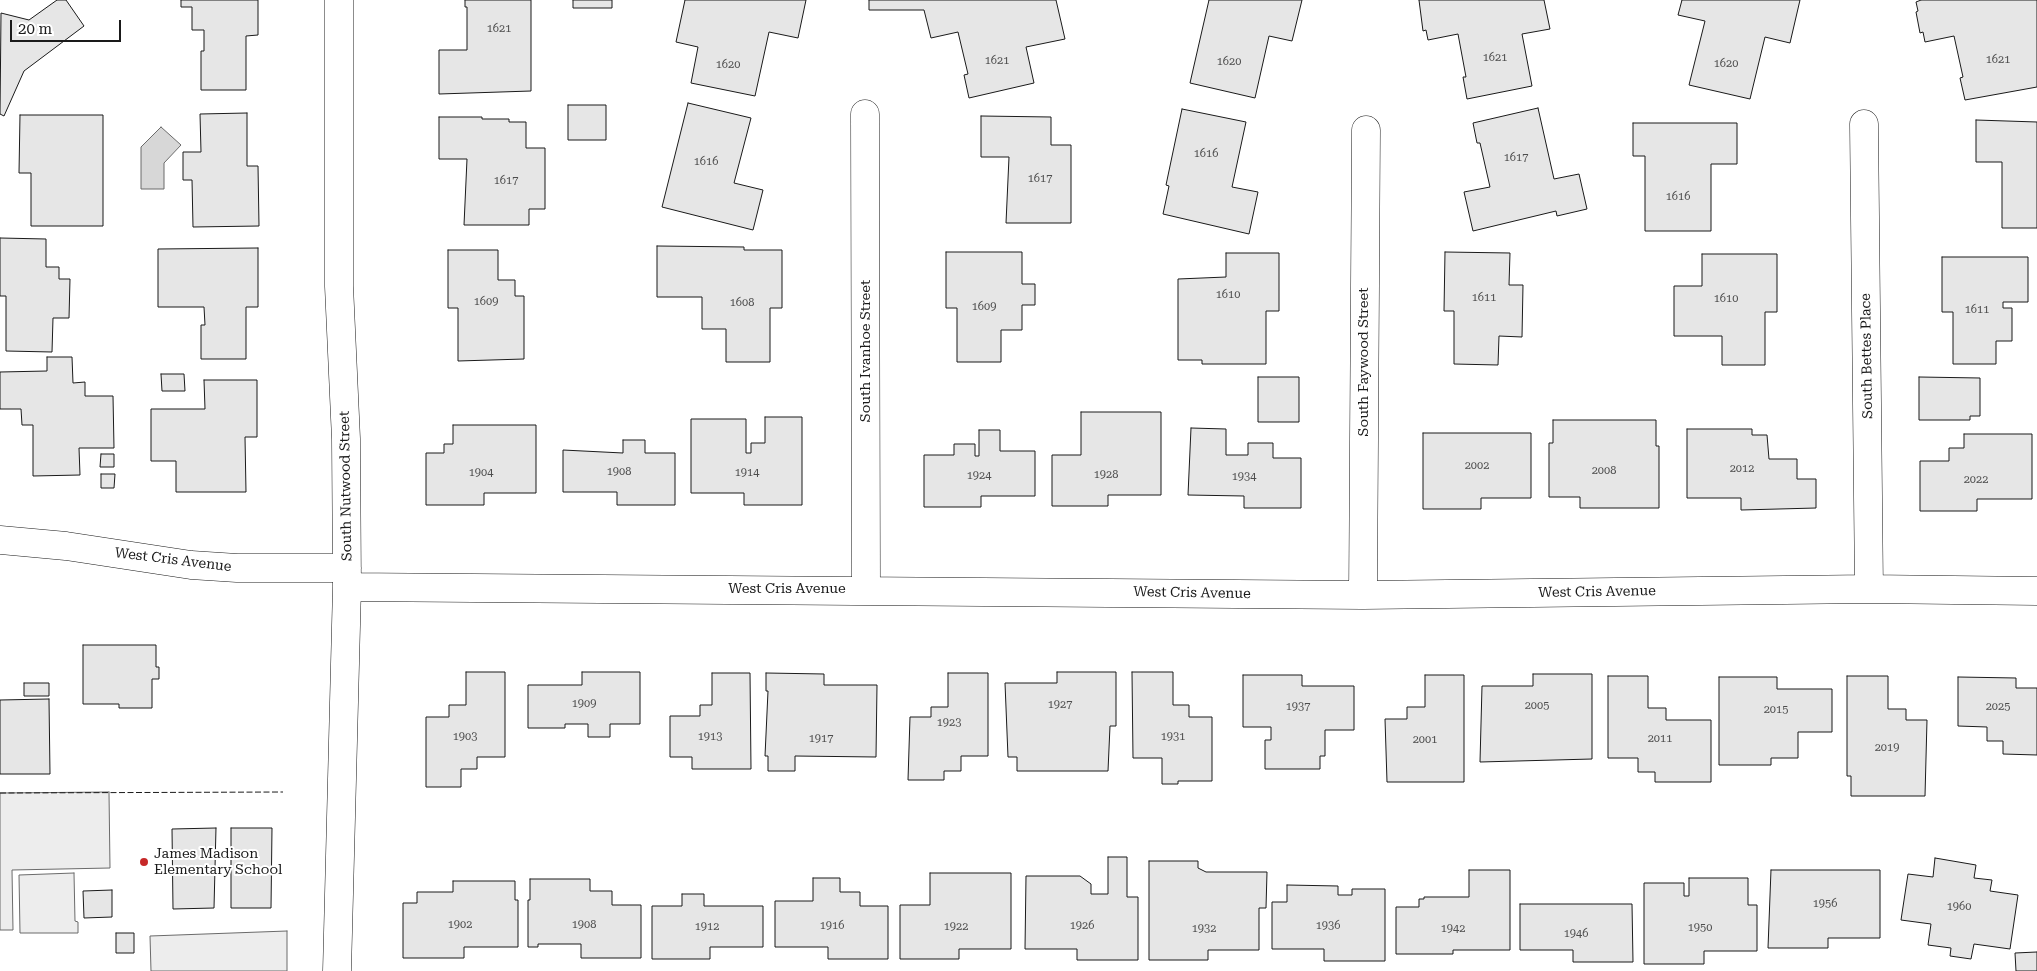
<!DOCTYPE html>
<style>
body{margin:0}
#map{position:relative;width:2037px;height:971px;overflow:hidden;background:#fff;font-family:"Roboto Serif",serif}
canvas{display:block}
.scale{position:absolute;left:10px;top:20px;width:111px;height:22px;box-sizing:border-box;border:2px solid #1a1a1a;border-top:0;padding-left:6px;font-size:15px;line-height:18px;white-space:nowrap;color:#1a1a1a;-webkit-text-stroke:4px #fff;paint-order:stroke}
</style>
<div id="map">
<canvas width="2037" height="971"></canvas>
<div class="scale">20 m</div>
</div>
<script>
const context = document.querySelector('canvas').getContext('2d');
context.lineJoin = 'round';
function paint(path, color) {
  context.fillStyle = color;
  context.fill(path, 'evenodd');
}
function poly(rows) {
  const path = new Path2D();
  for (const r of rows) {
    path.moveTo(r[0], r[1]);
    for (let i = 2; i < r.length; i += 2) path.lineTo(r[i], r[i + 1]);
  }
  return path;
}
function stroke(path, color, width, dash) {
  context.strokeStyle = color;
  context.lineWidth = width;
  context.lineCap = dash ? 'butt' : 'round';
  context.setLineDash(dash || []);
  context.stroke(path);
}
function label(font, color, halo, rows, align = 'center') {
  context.font = font + ' "Roboto Serif",serif';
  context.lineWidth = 4;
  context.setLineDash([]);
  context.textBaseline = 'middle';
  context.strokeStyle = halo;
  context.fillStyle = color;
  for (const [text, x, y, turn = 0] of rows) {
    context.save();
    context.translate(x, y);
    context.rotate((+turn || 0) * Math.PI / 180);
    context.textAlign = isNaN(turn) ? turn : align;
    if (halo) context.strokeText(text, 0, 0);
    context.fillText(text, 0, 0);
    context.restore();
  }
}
const built = poly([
 [109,792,110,868,12,870,13,930,0,930,0,793,109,792],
 [74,873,75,921,78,922,78,933,20,933,19,875,74,873],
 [287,931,287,971,151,971,150,936,287,931]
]);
const water = poly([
 [161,127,181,145,164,163,164,189,141,189,141,147,161,127]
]);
const building = poly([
 [57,0,66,0,84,26,24,71,4,116,0,114,1,13,29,20,57,0],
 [181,0,258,0,258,35,246,36,246,90,201,90,201,51,204,51,204,30,192,30,192,7,181,7,181,0],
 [465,0,531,0,531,91,439,94,439,50,467,50,467,7,465,7,465,0],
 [573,0,612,0,612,8,573,8,573,0],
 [685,0,806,0,798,38,769,32,755,96,691,83,698,47,676,42,685,0],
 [869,0,1056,0,1065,39,1026,47,1034,83,969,98,964,75,968,74,958,32,931,38,924,10,869,10,869,0],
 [1209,0,1302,0,1292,41,1269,36,1255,98,1190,83,1209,0],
 [1419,0,1544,0,1550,29,1522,34,1532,86,1467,99,1463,77,1466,77,1458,34,1428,40,1426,30,1423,31,1419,0],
 [1682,0,1800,0,1790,43,1765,37,1750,99,1689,85,1705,21,1678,15,1682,0],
 [1921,0,2037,0,2037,87,1965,100,1960,78,1963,77,1954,36,1925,42,1923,32,1920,33,1916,12,1918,11,1916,2,1921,0],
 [688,103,751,118,734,183,763,190,753,230,662,207,688,103],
 [568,105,606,105,606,140,568,140,568,105],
 [1538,108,1554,179,1579,174,1587,209,1557,216,1556,211,1473,231,1464,192,1490,187,1480,143,1477,143,1473,123,1538,108],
 [1182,109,1246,122,1232,187,1258,192,1249,234,1163,214,1169,186,1166,185,1182,109],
 [247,113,247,166,258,166,259,226,193,227,192,180,183,180,183,152,201,152,200,114,247,113],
 [20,115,103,115,103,226,31,226,31,173,19,173,20,115],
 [981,116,1051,117,1051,145,1071,145,1071,223,1006,223,1009,157,981,157,981,116],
 [439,117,482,117,482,119,509,119,509,122,526,122,526,148,545,148,545,209,529,209,529,225,464,225,467,159,439,159,439,117],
 [1976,120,2037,122,2037,228,2002,228,2002,162,1976,162,1976,120],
 [1633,123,1737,123,1737,164,1711,164,1711,231,1645,231,1645,156,1633,156,1633,123],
 [0,238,46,239,46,267,59,267,59,279,70,279,69,318,53,318,52,352,6,351,6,296,0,296,0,238],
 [657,246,744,247,744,250,782,250,782,308,770,308,770,362,726,362,726,329,702,329,702,297,657,297,657,246],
 [258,248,258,307,246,307,246,359,201,359,201,325,205,325,204,307,158,307,158,249,258,248],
 [448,250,498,250,498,280,515,280,515,296,524,296,524,359,458,361,458,308,448,308,448,250],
 [946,252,1022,252,1022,284,1035,284,1035,305,1022,305,1022,330,1001,330,1001,362,957,362,957,308,946,308,946,252],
 [1445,252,1510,253,1509,285,1523,285,1522,337,1499,336,1498,365,1454,364,1454,311,1444,311,1445,252],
 [1226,253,1279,253,1279,311,1266,311,1266,364,1202,364,1202,360,1178,360,1178,279,1226,277,1226,253],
 [1702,254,1777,254,1777,312,1765,312,1765,365,1722,365,1722,336,1674,336,1674,286,1702,286,1702,254],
 [1942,257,2028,257,2028,302,2003,302,2003,308,2012,308,2012,341,1996,341,1996,364,1953,364,1953,312,1942,312,1942,257],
 [47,357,72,357,73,383,85,382,85,396,113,396,114,448,79,448,80,475,33,476,33,425,22,425,21,409,0,409,0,372,47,371,47,357],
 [161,374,184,374,185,391,162,391,161,374],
 [1258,377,1299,377,1299,422,1258,422,1258,377],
 [1919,377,1980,378,1980,416,1970,416,1970,420,1919,420,1919,377],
 [204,380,257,380,257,437,245,437,246,492,176,492,176,461,151,461,151,409,205,409,204,380],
 [1081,412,1161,412,1161,495,1108,495,1108,506,1052,506,1052,455,1081,455,1081,412],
 [765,417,802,417,802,505,744,505,744,493,691,493,691,419,746,419,746,453,751,453,751,443,765,443,765,417],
 [1553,420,1656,420,1656,446,1659,446,1659,508,1580,508,1580,497,1549,497,1549,443,1553,443,1553,420],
 [453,425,536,425,536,493,484,493,484,505,426,505,426,453,444,453,444,444,453,444,453,425],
 [1191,428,1226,429,1226,455,1248,455,1248,443,1273,443,1273,458,1301,458,1301,508,1244,508,1244,496,1188,495,1191,428],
 [1687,429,1752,429,1752,435,1767,435,1769,459,1797,459,1797,479,1816,479,1816,508,1741,510,1741,498,1687,498,1687,429],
 [979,430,1000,430,1000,451,1035,451,1035,496,981,496,981,507,924,507,924,455,954,455,954,444,975,444,975,456,979,456,979,430],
 [1423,433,1531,433,1531,498,1481,498,1481,509,1423,509,1423,433],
 [1964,434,2032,434,2032,499,1977,499,1977,511,1920,511,1920,461,1949,461,1949,448,1964,448,1964,434],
 [623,440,645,440,645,453,675,453,675,505,617,505,617,492,563,492,563,450,623,453,623,440],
 [101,454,114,454,114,467,100,467,101,454],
 [101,474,115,474,114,488,101,488,101,474],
 [83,645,156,645,156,667,159,667,159,679,152,679,152,708,119,708,119,704,83,704,83,645],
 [466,672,505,672,505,757,477,757,477,769,461,769,461,787,426,787,426,717,449,717,449,705,466,705,466,672],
 [582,672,640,672,640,724,610,724,610,737,588,737,588,724,565,724,565,728,528,728,528,685,582,685,582,672],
 [1057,672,1116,672,1116,726,1110,726,1108,771,1017,771,1017,757,1008,757,1005,683,1057,683,1057,672],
 [1132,672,1173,672,1173,705,1189,705,1189,717,1212,717,1212,781,1178,781,1178,784,1162,784,1162,758,1133,758,1132,672],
 [712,673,750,673,751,769,692,769,692,757,670,757,670,716,700,716,700,705,712,705,712,673],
 [766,673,824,674,824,685,877,685,876,757,795,756,795,771,768,771,768,756,765,756,768,691,766,691,766,673],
 [948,673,988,673,988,756,961,756,961,771,944,771,944,780,908,780,910,717,931,717,931,707,948,707,948,673],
 [1533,674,1592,674,1592,759,1480,762,1482,686,1533,686,1533,674],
 [1243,675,1302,675,1302,686,1354,686,1354,730,1325,730,1325,756,1320,756,1320,769,1265,769,1265,740,1271,740,1271,727,1243,727,1243,675],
 [1425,675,1464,675,1464,782,1387,782,1385,719,1407,719,1407,707,1425,707,1425,675],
 [1608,676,1648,676,1648,708,1666,708,1666,720,1711,720,1711,782,1655,782,1655,772,1638,772,1638,758,1608,758,1608,676],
 [1847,676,1888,676,1888,709,1906,709,1906,720,1927,720,1925,796,1851,796,1851,776,1847,776,1847,676],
 [1719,677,1777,677,1777,689,1832,689,1832,732,1798,732,1798,758,1771,758,1771,765,1719,765,1719,677],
 [1958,677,2016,678,2016,688,2037,688,2037,755,2003,754,2003,741,1987,741,1987,727,1958,726,1958,677],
 [24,683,49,683,49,696,24,696,24,683],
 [49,699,50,774,0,774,0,700,49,699],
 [216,828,214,908,173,909,172,829,216,828],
 [231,828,272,828,271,908,231,908,231,828],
 [1108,857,1127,857,1127,897,1138,897,1138,960,1077,960,1077,949,1025,949,1026,876,1080,876,1091,884,1091,894,1108,894,1108,857],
 [1935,858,1976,865,1974,878,1992,880,1990,891,2018,895,2010,949,1974,944,1971,959,1950,956,1951,948,1928,945,1931,924,1901,920,1908,874,1933,877,1935,858],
 [1149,861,1198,861,1198,868,1206,872,1267,872,1266,908,1259,908,1259,950,1208,950,1208,960,1149,960,1149,861],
 [1469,870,1510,870,1510,950,1453,950,1453,954,1396,954,1396,907,1419,907,1419,899,1424,899,1424,897,1469,897,1469,870],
 [1771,870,1880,870,1880,938,1828,938,1828,948,1768,948,1771,870],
 [930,873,1011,873,1011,949,959,949,959,959,900,959,900,905,930,905,930,873],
 [813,878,840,878,840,892,860,892,860,906,888,906,888,959,828,959,828,947,775,947,775,901,813,901,813,878],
 [1689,878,1748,878,1748,905,1757,905,1757,951,1704,951,1704,964,1644,964,1644,883,1684,883,1684,896,1689,896,1689,878],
 [530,879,590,879,590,891,612,891,612,905,641,905,641,958,581,958,581,944,538,944,538,947,528,947,528,900,530,900,530,879],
 [453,881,515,881,515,900,518,900,518,947,464,947,464,958,403,958,403,903,417,903,417,892,453,892,453,881],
 [1287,885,1338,886,1338,895,1352,895,1352,889,1385,889,1385,961,1324,961,1324,949,1272,949,1272,902,1287,902,1287,885],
 [112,890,112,917,84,918,83,891,112,890],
 [682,894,704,894,704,906,763,906,763,947,710,947,710,959,652,959,652,906,682,906,682,894],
 [1520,904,1632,904,1633,962,1573,962,1573,950,1520,950,1520,904],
 [116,933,134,933,134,953,116,953,116,933],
 [2037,952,2037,971,2016,971,2015,953,2037,952]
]);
const minor = poly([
 [865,114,866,589],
 [1864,124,1869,589],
 [0,540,66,546,191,565,237,568,347,568],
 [347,587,1363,595,1869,589,2037,591],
 [1363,595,1366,130],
 [337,971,347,587,346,439,339,286,339,0]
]);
const fence = poly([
 [0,793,283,792]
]);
const markers = [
 [144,862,5,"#c62828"]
];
const numberNames = [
 ["1621",499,29],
 ["1621",1495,58],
 ["1621",1998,60],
 ["1621",997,61],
 ["1620",1229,62],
 ["1620",1726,64],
 ["1620",728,65],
 ["1616",1206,154],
 ["1617",1516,158],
 ["1616",706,162],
 ["1617",1040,179],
 ["1617",506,181],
 ["1616",1678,197],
 ["1610",1228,295],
 ["1611",1484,298],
 ["1610",1726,299],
 ["1609",486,302],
 ["1608",742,303],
 ["1609",984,307],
 ["1611",1977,310],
 ["2002",1477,466],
 ["2012",1742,469],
 ["2008",1604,471],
 ["1908",619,472],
 ["1904",481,473],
 ["1914",747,473],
 ["1928",1106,475],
 ["1924",979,476],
 ["1934",1244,477],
 ["2022",1976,480],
 ["1909",584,704],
 ["1927",1060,705],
 ["2005",1537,706],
 ["1937",1298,707],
 ["2025",1998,707],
 ["2015",1776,710],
 ["1923",949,723],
 ["1903",465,737],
 ["1913",710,737],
 ["1931",1173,737],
 ["1917",821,739],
 ["2011",1660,739],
 ["2001",1425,740],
 ["2019",1887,748],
 ["1956",1825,904],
 ["1960",1959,907],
 ["1902",460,925],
 ["1908",584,925],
 ["1916",832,926],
 ["1926",1082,926],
 ["1936",1328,926],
 ["1912",707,927],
 ["1922",956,927],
 ["1950",1700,928],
 ["1932",1204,929],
 ["1942",1453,929],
 ["1946",1576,934]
];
const streetNames = [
 ["South Ivanhoe Street",866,351,-90],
 ["South Bettes Place",1867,356,-91],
 ["South Faywood Street",1364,362,-90],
 ["South Nutwood Street",346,486,-91],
 ["West Cris Avenue",173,560,7],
 ["West Cris Avenue",787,589],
 ["West Cris Avenue",1597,592,-1],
 ["West Cris Avenue",1192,593,1]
];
const poiNames = [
 ["James Madison",154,854],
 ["Elementary School",154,870]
];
paint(built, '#ededed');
stroke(built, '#6a6a6a', 1);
paint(water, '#d7d7d7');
stroke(water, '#6a6a6a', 1);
paint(building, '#e6e6e6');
stroke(building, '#1a1a1a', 1);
stroke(minor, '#1a1a1a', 29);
stroke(minor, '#fff', 28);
stroke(fence, '#1a1a1a', 1, [6, 2.5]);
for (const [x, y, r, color] of markers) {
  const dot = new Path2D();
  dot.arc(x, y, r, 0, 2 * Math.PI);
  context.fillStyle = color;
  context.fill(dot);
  stroke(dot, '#fff', 2);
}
label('11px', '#4d4d4d', null, numberNames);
label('14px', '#1a1a1a', '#fff', streetNames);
label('14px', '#1a1a1a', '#fff', poiNames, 'left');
</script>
